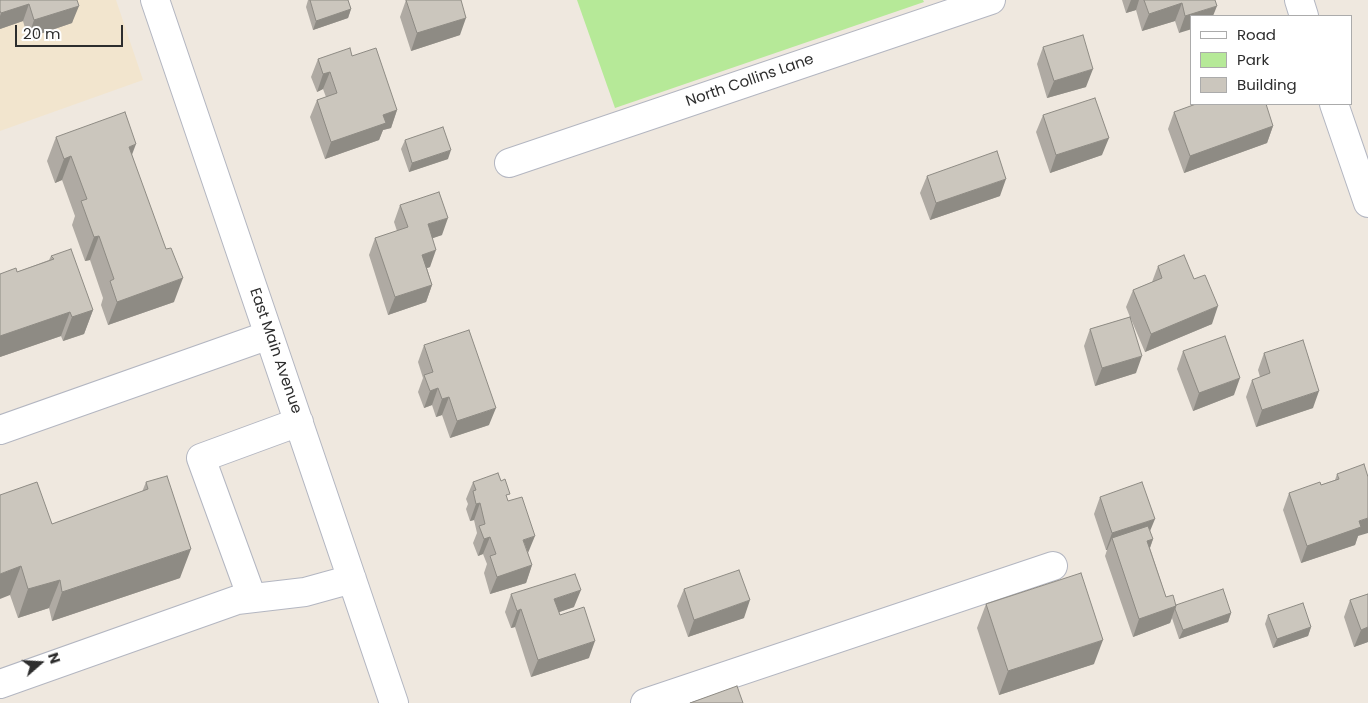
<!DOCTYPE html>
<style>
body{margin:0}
#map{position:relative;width:1368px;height:703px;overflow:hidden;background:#efe8df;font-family:Poppins,sans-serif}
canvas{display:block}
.legend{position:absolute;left:1190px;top:15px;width:162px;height:90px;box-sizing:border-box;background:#fff;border:1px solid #ababab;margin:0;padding:6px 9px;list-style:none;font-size:15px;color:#2d2d2d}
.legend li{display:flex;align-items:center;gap:10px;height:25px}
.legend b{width:25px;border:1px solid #ababab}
.north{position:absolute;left:15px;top:638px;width:50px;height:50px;-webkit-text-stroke:4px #fff;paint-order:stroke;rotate:71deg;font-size:14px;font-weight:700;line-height:20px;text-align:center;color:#2d2d2d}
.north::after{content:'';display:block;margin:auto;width:18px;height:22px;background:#2d2d2d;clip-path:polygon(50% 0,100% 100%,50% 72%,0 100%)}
.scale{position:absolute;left:15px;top:25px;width:108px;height:22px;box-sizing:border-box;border:2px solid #2d2d2d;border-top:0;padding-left:6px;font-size:15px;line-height:18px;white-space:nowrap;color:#2d2d2d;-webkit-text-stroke:4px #fff;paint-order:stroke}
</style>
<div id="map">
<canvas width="1368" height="703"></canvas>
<ul class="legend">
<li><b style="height:6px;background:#fff"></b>Road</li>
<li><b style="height:14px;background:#b6e998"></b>Park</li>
<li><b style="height:14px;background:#cbc6bd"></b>Building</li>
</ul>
<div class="north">N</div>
<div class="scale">20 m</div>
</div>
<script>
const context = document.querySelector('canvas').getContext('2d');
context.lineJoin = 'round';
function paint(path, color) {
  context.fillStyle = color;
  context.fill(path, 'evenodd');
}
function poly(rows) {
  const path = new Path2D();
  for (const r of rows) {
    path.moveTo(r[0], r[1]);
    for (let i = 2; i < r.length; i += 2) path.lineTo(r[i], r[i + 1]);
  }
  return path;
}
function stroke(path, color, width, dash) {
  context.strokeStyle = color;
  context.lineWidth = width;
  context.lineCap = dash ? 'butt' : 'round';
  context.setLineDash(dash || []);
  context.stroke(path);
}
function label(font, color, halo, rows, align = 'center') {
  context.font = font + ' Poppins,sans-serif';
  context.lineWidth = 4.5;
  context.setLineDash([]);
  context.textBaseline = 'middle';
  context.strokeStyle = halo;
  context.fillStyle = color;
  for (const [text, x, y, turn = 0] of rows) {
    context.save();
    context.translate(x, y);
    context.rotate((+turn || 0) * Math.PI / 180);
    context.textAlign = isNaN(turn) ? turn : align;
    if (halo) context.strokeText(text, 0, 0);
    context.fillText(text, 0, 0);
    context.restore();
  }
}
const education = poly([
 [0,0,116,0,143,80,0,131]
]);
const green = poly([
 [577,0,923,0,924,2,615,108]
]);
const minor = poly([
 [155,0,394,703],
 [1299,0,1304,16],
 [1334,104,1368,203],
 [509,163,991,0],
 [0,430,269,335],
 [252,598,201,458,299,422],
 [0,684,237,600,305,592,352,579],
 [645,703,1053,566]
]);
const wall = poly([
 [0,0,77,0,72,23,28,38,23,21,0,29],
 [308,0,348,0,351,9,348,18,313,30,306,7],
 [406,0,461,0,460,35,411,51,400,17],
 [1122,0,1215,0,1179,33,1175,21,1142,31,1136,10,1126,13],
 [1043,47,1086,87,1047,98,1037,64],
 [352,56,397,110,391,128,383,130,379,140,325,159,310,117,317,100,326,97,323,89,317,92,311,77,318,59],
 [1174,112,1273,126,1267,143,1184,173,1168,129],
 [1043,115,1102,155,1050,173,1036,132],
 [56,137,132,155,174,302,108,325,101,305,103,298,90,260,85,261,72,225,75,216,62,180,55,183,47,161],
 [405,140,448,159,409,172,401,149],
 [927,176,1000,196,930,220,920,193],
 [400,205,442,235,432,238,430,267,427,268,432,285,426,302,388,315,369,255,375,238,397,231,394,222],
 [51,256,93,310,84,334,63,341,61,336,0,357,0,274,17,272,49,260],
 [1158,266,1212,324,1145,352,1131,319,1136,373,1095,386,1084,346,1090,329,1130,317,1126,307,1133,290,1152,282],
 [424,345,489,425,450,438,442,415,436,417,432,405,424,408,418,392,423,378,418,362],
 [1183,351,1234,395,1193,411,1177,369],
 [1264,353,1313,408,1256,427,1246,397,1252,380,1260,377,1258,370],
 [1337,474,1358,536,1355,545,1301,563,1283,510,1289,493,1321,485,1335,480],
 [146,482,180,578,52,621,49,608,18,618,10,595,0,495,52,524,142,492],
 [473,482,507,500,528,553,532,565,526,583,490,594,484,573,487,564,483,554,478,556,473,543,477,533,474,520,470,521,466,509,468,504,466,499],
 [1100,497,1150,531,1153,539,1150,548,1166,597,1176,605,1231,613,1228,622,1179,639,1172,618,1170,623,1133,637,1105,556,1107,550,1106,550,1094,514],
 [684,589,744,618,688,637,677,606],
 [511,594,574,607,559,612,560,615,589,658,531,677,515,627,511,628,505,612],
 [1368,594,1368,642,1354,647,1344,617,1350,600],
 [986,604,1094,664,999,695,977,628],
 [1268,615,1311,627,1308,636,1273,648,1265,624]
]);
const shadedWall = poly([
 [1131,0,1139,0,1136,10,1126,13],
 [1182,3,1175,21,1142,31,1149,14],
 [29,4,23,21,0,29,0,16,1,13],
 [79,6,72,23,28,38,34,20],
 [1217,6,1213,16,1192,16,1192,29,1179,33,1185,16],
 [351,9,348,18,313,30,316,21],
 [466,18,460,35,411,51,417,33],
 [1093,69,1086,87,1047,98,1054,81],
 [330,72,323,89,317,92,323,74],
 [397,110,391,128,383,130,379,140,325,159,331,142,383,115],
 [1273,126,1267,143,1184,173,1190,156],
 [1109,138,1102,155,1050,173,1056,155],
 [136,144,127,168,129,147],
 [451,150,448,159,409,172,412,163],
 [71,156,62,180,55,183,64,159],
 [1006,179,1000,196,930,220,936,203],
 [448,218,442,235,422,242,428,224],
 [99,236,90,260,85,261,94,237],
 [436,250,430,267,416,272,422,255],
 [183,278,174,302,108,325,117,302],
 [432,285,426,302,388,315,395,297],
 [1218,306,1212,324,1145,352,1151,334],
 [93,310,84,334,63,341,72,317],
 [70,312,61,336,0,357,0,336],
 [1142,356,1136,373,1095,386,1102,368],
 [1240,378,1234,395,1193,411,1199,393],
 [438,388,432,405,424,408,430,391],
 [1319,391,1313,408,1256,427,1262,410],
 [449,397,442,415,436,417,442,399],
 [496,408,489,425,450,438,457,421],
 [480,503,474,520,470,521,476,504],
 [1368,518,1368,533,1358,536,1355,545,1301,563,1307,546,1359,521],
 [1155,519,1148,536,1112,538,1107,550,1106,550,1112,533],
 [535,536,528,553,523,540],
 [490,537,483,554,478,556,484,539],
 [1153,539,1147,556,1147,541],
 [191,549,180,578,52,621,62,592],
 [532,565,526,583,490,594,497,577],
 [21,566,10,595,0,599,0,574],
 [60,580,49,608,18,618,28,589],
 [581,590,574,607,548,616,554,599],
 [750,600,744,618,688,637,694,620],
 [1176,606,1170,623,1133,637,1139,619],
 [521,609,515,627,511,628,517,611],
 [1231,613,1228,622,1179,639,1183,630],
 [1311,627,1308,636,1273,648,1277,639],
 [1368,627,1368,642,1354,647,1361,630],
 [1103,640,1094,664,999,695,1008,671],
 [595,641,589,658,531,677,538,660]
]);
const building = poly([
 [0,0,77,0,79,6,34,20,29,4,1,13,0,11,0,0],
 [310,0,348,0,351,9,316,21,310,0],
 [406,0,461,0,466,18,417,33,406,0],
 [1144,0,1215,0,1217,6,1185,16,1182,3,1149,14,1144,0],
 [1083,35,1093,69,1054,81,1043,47,1083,35],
 [350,48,352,56,376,48,397,110,383,115,386,123,331,142,317,100,337,93,330,72,323,74,318,59,350,48],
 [1095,98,1109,138,1056,155,1043,115,1095,98],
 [1196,104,1266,104,1273,126,1190,156,1174,112,1196,104],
 [125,112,136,144,129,147,166,249,171,248,183,278,117,302,110,281,114,279,99,236,94,237,81,201,87,199,71,156,64,159,56,137,125,112],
 [443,127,451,150,412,163,405,140,443,127],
 [997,151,1006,179,936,203,927,176,997,151],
 [439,192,448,218,428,224,436,250,422,255,432,285,395,297,375,238,408,227,400,205,439,192],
 [71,249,93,310,72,317,70,312,0,336,0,274,16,268,17,272,54,259,51,256,71,249],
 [1184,255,1194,279,1205,275,1218,306,1151,334,1133,290,1162,278,1158,266,1184,255],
 [1130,317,1142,356,1102,368,1090,329,1130,317],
 [469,330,496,408,457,421,449,397,442,399,438,388,430,391,424,375,433,372,424,345,469,330],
 [1225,336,1240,378,1199,393,1183,351,1225,336],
 [1303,340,1319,391,1262,410,1252,380,1270,373,1264,353,1303,340],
 [1364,464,1368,477,1368,518,1359,521,1361,527,1307,546,1289,493,1320,482,1321,485,1339,479,1337,474,1364,464],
 [498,473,501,481,505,479,510,494,506,495,508,501,522,497,535,536,523,540,532,565,497,577,490,556,496,554,490,537,484,539,479,526,485,524,480,503,476,504,473,491,476,490,473,482,498,473],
 [167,476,191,549,62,592,60,580,28,589,21,566,0,574,0,495,37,482,52,524,148,489,146,482,167,476],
 [1142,482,1155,519,1112,533,1100,497,1142,482],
 [1148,526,1153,539,1147,541,1166,597,1173,595,1176,606,1139,619,1112,538,1148,526],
 [739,570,750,600,694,620,684,589,739,570],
 [1081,573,1103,640,1008,671,986,604,1081,573],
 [575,574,581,590,554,599,560,615,584,607,595,641,538,660,521,609,517,611,511,594,575,574],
 [1223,589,1231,613,1183,630,1175,609,1176,605,1223,589],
 [1368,594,1368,627,1361,630,1350,600,1368,594],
 [1303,603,1311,627,1277,639,1268,615,1303,603],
 [737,686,743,703,690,703,737,686]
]);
const streetNames = [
 ["North Collins Lane",750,81,-19],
 ["East Main Avenue",275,351,71]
];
paint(education, '#f2e5ce');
paint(green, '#b6e998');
stroke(minor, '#b3b6c1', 30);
stroke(minor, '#fff', 28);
paint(wall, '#afaaa3');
paint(shadedWall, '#8e8b84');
paint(building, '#cbc6bd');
stroke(building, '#8e8b84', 1);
label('15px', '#2d2d2d', '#fff', streetNames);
</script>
